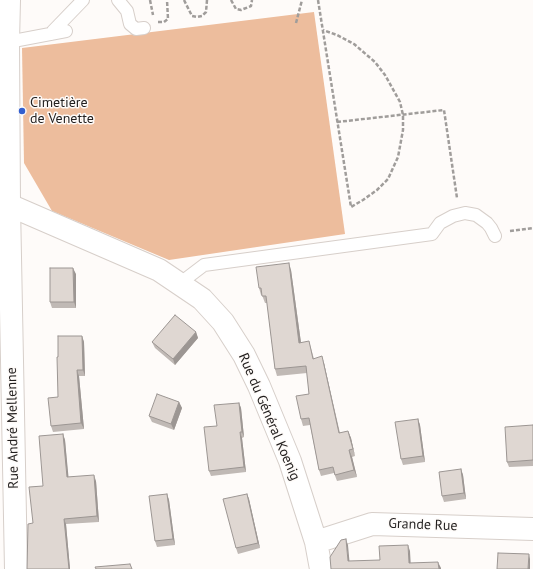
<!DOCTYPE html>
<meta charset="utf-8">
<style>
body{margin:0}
canvas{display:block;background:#fefbf9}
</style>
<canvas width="533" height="569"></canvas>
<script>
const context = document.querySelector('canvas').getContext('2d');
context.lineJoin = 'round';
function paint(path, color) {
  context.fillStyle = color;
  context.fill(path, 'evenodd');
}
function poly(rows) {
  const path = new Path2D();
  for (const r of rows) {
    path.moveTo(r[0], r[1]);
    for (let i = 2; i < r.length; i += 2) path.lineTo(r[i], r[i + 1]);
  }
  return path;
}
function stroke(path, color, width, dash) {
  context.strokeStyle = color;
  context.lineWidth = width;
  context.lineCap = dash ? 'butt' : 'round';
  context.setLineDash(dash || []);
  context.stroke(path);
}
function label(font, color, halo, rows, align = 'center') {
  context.font = font + ' "PT Sans",sans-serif';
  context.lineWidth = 3;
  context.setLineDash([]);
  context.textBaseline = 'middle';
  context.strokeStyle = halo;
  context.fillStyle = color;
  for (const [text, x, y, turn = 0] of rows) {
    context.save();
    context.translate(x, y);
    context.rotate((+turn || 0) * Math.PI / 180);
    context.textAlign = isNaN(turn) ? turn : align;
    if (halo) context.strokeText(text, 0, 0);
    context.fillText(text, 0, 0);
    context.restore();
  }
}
const green = poly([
 [314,12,345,234,169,260,52,211,24,163,22,48]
]);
const path = poly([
 [150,0,153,15],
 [184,0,192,16,197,17,202,16,206,12,207,0],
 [231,0,236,9,241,10,251,6,252,0],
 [318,0,351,207,363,200,377,190,388,179,398,157,403,130,403,115,400,102,385,75,375,62,354,44,337,35,323,30],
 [158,22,164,22,168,19,167,0],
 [296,23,302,0],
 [337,122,444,110,457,198],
 [510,231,533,228]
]);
const service = poly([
 [118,0,127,11,130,24,136,29,144,28],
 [51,34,53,31,83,0],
 [8,42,66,31],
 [179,284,204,265,432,234,440,223,453,216,465,213,476,215,487,223,491,228,495,236]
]);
const minor = poly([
 [9,205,159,270,202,299,223,322,244,355,259,386,290,461,316,542,321,569],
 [316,542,372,524,533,529]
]);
const tertiary = poly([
 [9,0,8,42,9,205,16,569]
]);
const wall = poly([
 [291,270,301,343,309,341,314,359,324,363,340,433,348,431,351,438,355,456,352,457,357,477,337,481,334,473,321,476,319,470,310,425,303,426,301,419,309,394,307,373,277,376,275,369,267,303,265,303,262,295,261,295,259,288],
 [76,274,76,308,52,308,50,302],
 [196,332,198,338,175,365,155,348,152,342],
 [82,336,84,342,85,376,79,376,84,429,53,432,51,426,58,397,58,357],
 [179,402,182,408,174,430,152,422,149,416],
 [239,403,241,408,244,437,242,438,246,472,211,476,209,471,217,426],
 [418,419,420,425,425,462,403,465,401,459],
 [533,425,533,466,509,467,507,462],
 [63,434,65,440,68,477,96,481,99,522,66,524,70,569,27,569,33,523,43,486],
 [461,469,463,475,466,499,444,502,442,496],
 [167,494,169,500,175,545,157,547,155,541],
 [247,494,249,499,260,548,238,554,236,548]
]);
const shadedWall = poly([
 [289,263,291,270,302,350,299,343],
 [73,268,76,274,76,308,74,302],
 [196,332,198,338,175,365,173,359],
 [82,336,84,342,85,376,83,370],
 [322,356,324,363,341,440,339,433],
 [77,370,79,376,84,429,81,423],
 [179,402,182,408,174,430,171,424],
 [239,403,241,408,244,437,242,432],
 [418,419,420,425,425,462,423,456],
 [348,431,351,438,355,456,353,449],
 [240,432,242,438,246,472,244,467],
 [63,434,65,440,69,482,67,477],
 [349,450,352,457,357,477,354,470],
 [461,469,463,475,466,499,464,493],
 [94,475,96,481,99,522,97,516],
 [167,494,169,500,175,545,173,539],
 [247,494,249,499,260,548,258,543],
 [64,519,66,524,70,569,69,569],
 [346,539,348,545,350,567,348,561],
 [408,545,410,551,411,569,409,563],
 [529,554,530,559,530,569,528,569],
 [438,562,441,568,441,569,439,569]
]);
const building = poly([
 [289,263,299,343,309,341,313,359,322,356,339,433,348,431,353,449,349,450,354,470,335,475,333,467,319,470,309,418,301,419,296,396,309,394,306,366,275,369,266,296,262,296,261,288,259,288,256,267,289,263],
 [50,268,73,268,74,302,50,302,50,268],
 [175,315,196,332,173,359,152,342,175,315],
 [58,336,82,336,83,370,77,370,81,423,51,426,48,398,58,397,57,357,58,357,58,336],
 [157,394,179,402,171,424,149,416,157,394],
 [239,403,242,432,240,432,244,467,209,471,204,427,217,426,214,405,239,403],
 [418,419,423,456,401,459,395,422,418,419],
 [533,425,533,460,507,462,505,427,533,425],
 [63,434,67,477,94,475,97,516,64,519,69,569,27,569,28,524,33,523,29,487,43,486,39,436,63,434],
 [461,469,464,493,442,496,439,472,461,469],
 [167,494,173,539,155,541,149,496,167,494],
 [247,494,258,543,236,548,223,499,247,494],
 [346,539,348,561,380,560,379,546,408,545,409,563,438,562,439,569,331,569,330,557,341,540,346,539],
 [498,553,529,554,528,569,497,569,498,553],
 [130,564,132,569,96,569,95,567,130,564]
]);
const markers = [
 [22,111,4,"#325fcf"]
];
const poiNames = [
 ["Cimetière",30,103],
 ["de Venette",30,119]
];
const streetNames = [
 ["Rue du Général Koenig",269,417,67],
 ["Rue André Mellenne",13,428,-91],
 ["Grande Rue",423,525,2]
];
paint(green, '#edbd9d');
stroke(service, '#d7cfca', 14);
stroke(minor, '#d7cfca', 24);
stroke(tertiary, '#d7cfca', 24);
stroke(path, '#a09d9b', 2.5, [4, 2]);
stroke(service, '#fff', 12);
stroke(minor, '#fff', 22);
stroke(tertiary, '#fff', 22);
paint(wall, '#c0b9b5');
paint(shadedWall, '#9c9693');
paint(building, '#dfd7d2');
stroke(building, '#9c9693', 1);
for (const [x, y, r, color] of markers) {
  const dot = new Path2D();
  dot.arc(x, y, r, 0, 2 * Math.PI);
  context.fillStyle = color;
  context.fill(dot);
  stroke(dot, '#fefbf9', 1.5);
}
label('14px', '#221f1e', '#fefbf9', poiNames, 'left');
label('14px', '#221f1e', '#fefbf9', streetNames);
</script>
